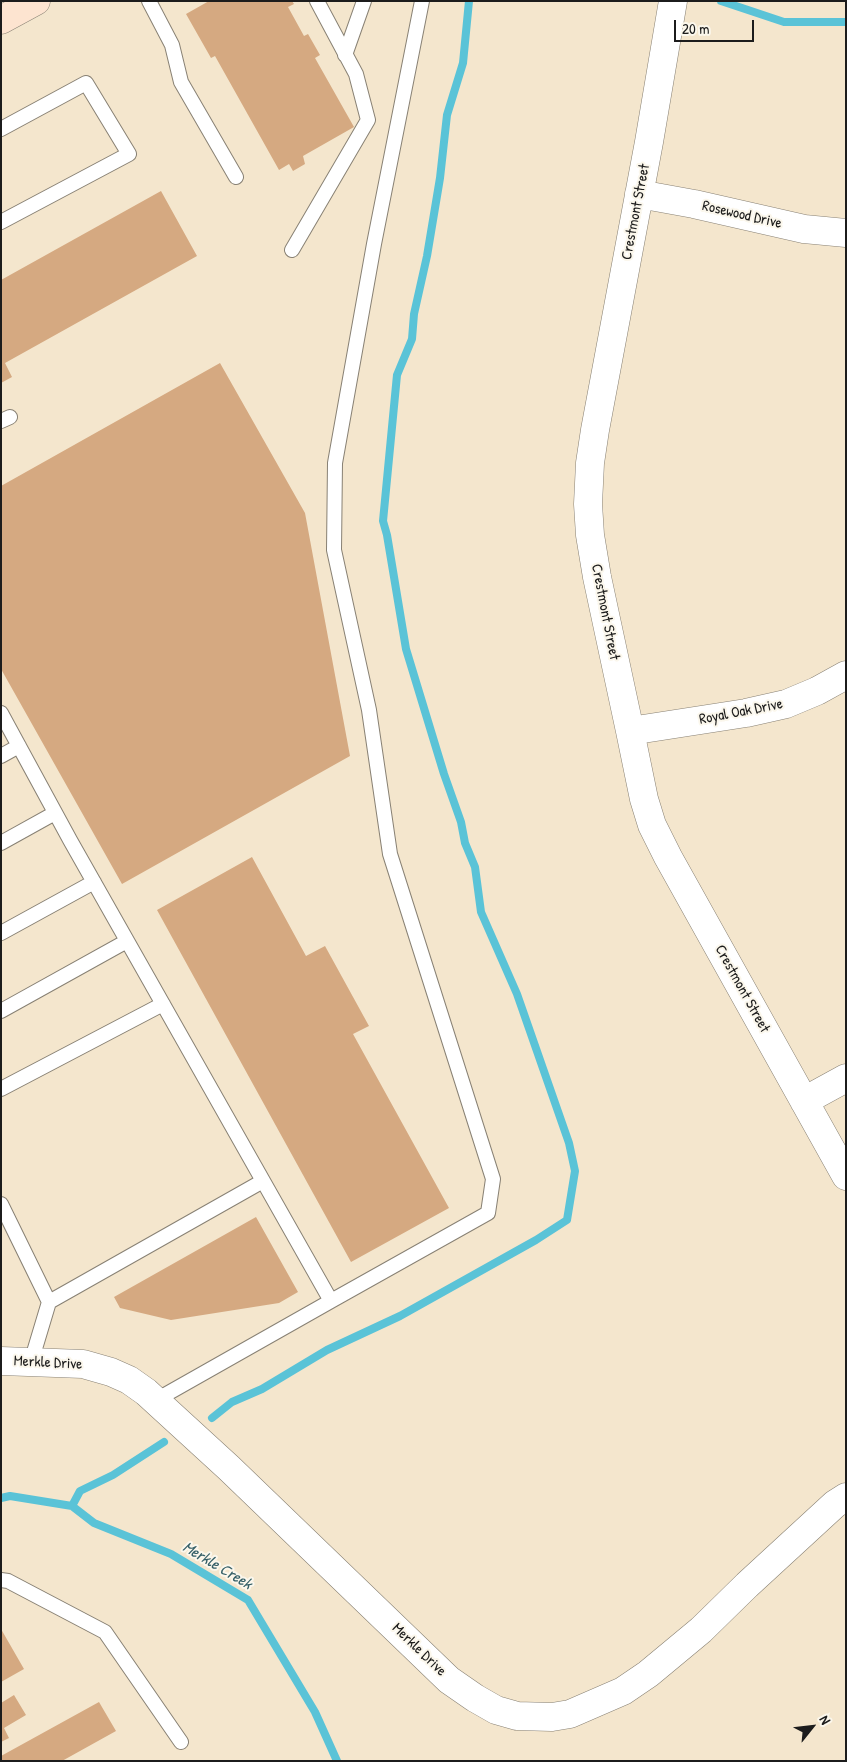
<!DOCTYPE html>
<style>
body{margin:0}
#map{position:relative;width:847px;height:1762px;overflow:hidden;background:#f4e6cd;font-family:"Patrick Hand",sans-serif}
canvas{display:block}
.frame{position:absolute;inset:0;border:2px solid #1c1c1c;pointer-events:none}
.north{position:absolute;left:787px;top:1702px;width:50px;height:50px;-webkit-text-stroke:4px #fbf7ec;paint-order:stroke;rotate:61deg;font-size:14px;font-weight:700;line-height:20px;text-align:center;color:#1c1c1c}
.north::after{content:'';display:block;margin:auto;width:18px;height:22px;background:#1c1c1c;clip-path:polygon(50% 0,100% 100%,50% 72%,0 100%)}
.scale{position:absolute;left:674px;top:20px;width:80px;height:22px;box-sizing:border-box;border:2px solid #1c1c1c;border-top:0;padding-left:6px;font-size:15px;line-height:18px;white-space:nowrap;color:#1c1c1c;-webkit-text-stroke:4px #fbf7ec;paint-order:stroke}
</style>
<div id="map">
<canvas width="847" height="1762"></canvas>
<div class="frame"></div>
<div class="north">N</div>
<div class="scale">20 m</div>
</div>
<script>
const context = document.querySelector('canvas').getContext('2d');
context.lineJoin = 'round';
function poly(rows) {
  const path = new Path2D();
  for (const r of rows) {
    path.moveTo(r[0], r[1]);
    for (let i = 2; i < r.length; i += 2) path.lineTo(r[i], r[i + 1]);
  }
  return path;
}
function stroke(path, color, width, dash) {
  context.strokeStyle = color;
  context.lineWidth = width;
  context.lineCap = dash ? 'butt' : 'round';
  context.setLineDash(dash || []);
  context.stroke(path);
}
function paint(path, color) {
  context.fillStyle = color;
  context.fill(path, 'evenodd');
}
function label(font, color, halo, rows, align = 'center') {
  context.font = font + ' "Patrick Hand",sans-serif';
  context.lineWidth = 4;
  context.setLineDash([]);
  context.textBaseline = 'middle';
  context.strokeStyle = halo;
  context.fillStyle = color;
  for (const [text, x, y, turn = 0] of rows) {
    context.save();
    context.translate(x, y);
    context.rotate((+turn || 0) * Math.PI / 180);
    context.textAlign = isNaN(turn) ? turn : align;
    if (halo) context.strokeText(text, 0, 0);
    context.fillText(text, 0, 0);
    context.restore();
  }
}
const stream = poly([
 [721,1,784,22,846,22],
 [212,1418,232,1402,262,1389,327,1350,400,1316,536,1240,567,1220,575,1171,569,1143,517,994,481,912,475,867,465,843,461,822,444,774,406,649,387,535,383,521,397,375,412,339,414,314,427,256,440,178,447,115,463,63,469,1],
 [1,1498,10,1496,72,1506,94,1523,171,1554,248,1600,315,1712,337,1761],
 [72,1506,80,1491,113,1475,164,1442]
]);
const building = poly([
 [209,1,292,1,294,4,288,7,304,36,308,34,320,55,315,58,354,127,303,156,305,164,293,171,289,164,279,170,215,56,211,58,186,14],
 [161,191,197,256,5,363,12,377,1,383,1,280],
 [220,363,305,513,350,756,122,884,1,669,1,486],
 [252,857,306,956,325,946,369,1026,353,1034,449,1208,351,1262,157,910],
 [256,1217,298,1292,279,1303,171,1320,120,1308,114,1297],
 [1,1629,24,1669,1,1682],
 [14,1695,26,1715,4,1728,9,1738,1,1742,1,1703],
 [99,1702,116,1731,62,1761,1,1761,1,1756]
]);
const lane = poly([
 [149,1,172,45,181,82,236,177],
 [345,55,364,1],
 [1,129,86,83,129,154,1,222],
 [292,250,368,120,356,74,317,1],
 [1,421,10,417],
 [1,713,70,840,331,1301,156,1400],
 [1,756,19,746],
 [1,843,55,813],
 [1,933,94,882],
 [1,1011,127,941],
 [1,1089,163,1004],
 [1,1204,49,1302],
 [331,1301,488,1213,493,1179,390,854,369,710,334,550,335,463,374,244,422,1],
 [31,1362,49,1302,263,1181],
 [1,1580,8,1581,105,1632,181,1742]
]);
const street = poly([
 [673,1,649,142,595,430,590,463,588,504,590,535,597,577,630,731,644,799,652,825,668,857,846,1176],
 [639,194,694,204,804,229,846,233],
 [630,731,746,713,786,704,817,691,846,675],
 [804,1101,846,1078],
 [1,1361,83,1364,111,1372,129,1380,146,1392,229,1468,449,1680,475,1698,496,1710,517,1716,552,1717,570,1714,623,1691,648,1674,701,1630,747,1585,835,1504,846,1497]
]);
const secondary = poly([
 [1,20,36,1]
]);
const streetNames = [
 ["Crestmont Street",636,212,-79],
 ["Rosewood Drive",742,215,13],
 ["Crestmont Street",605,612,79],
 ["Royal Oak Drive",741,712,-11],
 ["Crestmont Street",742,989,61],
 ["Merkle Drive",48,1363,3],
 ["Merkle Drive",419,1650,44]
];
const waterNames = [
 ["Merkle Creek",217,1566,31]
];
stroke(stream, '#5ac3d7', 8);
paint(building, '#d5a981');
stroke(lane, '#888174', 16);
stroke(street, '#888174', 29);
stroke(secondary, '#888174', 29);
stroke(lane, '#fff', 14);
stroke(street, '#fff', 28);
stroke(secondary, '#fde4d0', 28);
label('15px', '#1c1c1c', '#fbf7ec', streetNames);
label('italic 16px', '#355f67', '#fbf7ec', waterNames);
</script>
